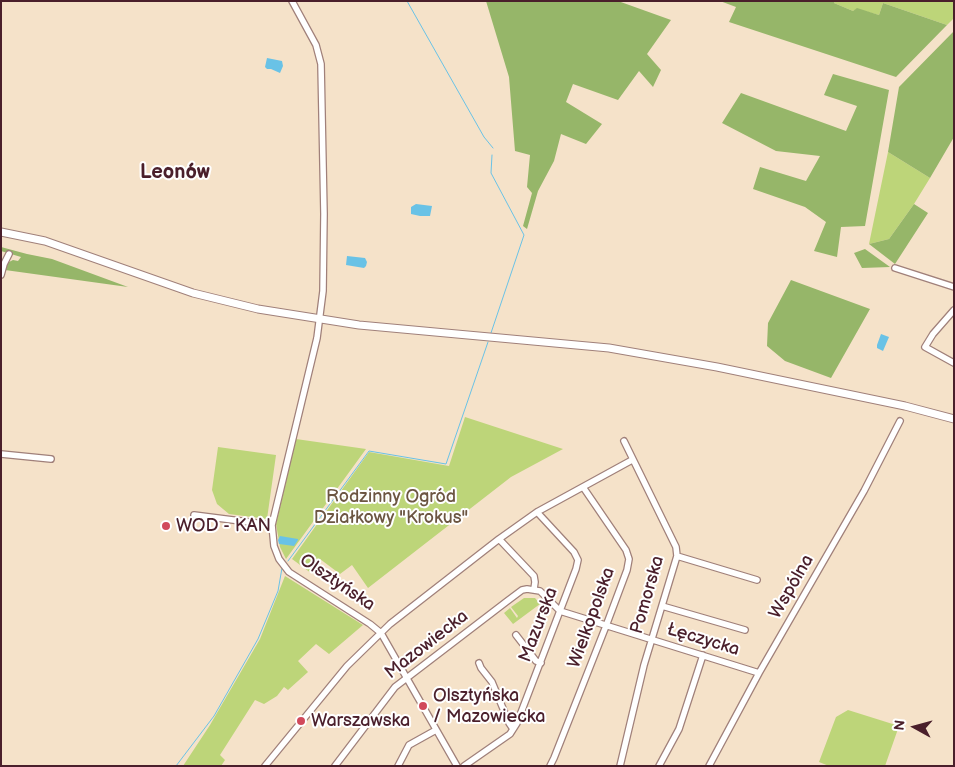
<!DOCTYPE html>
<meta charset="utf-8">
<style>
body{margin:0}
#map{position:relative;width:955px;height:767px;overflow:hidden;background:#f5e2c9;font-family:"Balsamiq Sans",sans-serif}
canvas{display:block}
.frame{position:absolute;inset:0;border:2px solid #4a1f2b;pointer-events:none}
.north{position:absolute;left:890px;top:702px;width:50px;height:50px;-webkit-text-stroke:4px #fff;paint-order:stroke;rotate:277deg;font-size:14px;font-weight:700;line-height:20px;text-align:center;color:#4a1f2b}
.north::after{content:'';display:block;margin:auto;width:18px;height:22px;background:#4a1f2b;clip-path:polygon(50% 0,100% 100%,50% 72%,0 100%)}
</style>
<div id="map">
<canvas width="955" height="767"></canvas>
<div class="frame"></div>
<div class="north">N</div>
</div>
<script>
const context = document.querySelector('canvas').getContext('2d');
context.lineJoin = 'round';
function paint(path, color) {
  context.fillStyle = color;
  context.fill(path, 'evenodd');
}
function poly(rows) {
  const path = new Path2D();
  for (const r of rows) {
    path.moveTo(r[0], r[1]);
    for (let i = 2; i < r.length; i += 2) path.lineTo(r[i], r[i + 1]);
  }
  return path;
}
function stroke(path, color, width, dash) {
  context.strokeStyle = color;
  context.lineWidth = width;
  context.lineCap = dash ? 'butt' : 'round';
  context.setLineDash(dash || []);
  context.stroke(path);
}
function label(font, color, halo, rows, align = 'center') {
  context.font = font + ' "Balsamiq Sans",sans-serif';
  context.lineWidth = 4;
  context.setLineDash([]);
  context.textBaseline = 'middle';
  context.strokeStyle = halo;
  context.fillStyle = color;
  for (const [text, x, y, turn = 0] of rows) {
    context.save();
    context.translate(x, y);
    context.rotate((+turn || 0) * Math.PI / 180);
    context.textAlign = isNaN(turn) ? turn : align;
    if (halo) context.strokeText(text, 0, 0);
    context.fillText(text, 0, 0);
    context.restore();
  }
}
const green = poly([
 [835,1,954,1,954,18,947,25,883,3,879,15,857,9,853,11,834,3],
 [888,152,930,178,914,204,889,239,869,244],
 [465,417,563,449,511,477,368,588,352,565,340,574,320,559,311,573,292,559,369,452,449,466],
 [296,439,366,449,286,559,280,547,276,524],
 [218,447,276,455,267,519,229,514,217,504,212,490],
 [285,576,363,625,329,654,316,644,298,661,308,672,288,690,284,687,277,696,264,704,255,700,220,755,225,760,221,766,183,766,210,725,260,639],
 [524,598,535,598,540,604,513,624,504,613,510,608,517,618,518,616,511,607],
 [848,710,899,726,885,766,829,766,819,762,836,717]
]);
const forest = poly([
 [486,1,618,1,671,20,647,54,661,70,653,87,639,71,618,100,573,84,566,102,602,124,586,144,561,134,554,161,538,191,527,229,523,226,532,193,527,187,530,155,515,151,509,77],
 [720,1,835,1,834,3,853,11,857,8,879,15,883,3,947,25,896,77,729,22,736,7],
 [954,31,954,137,930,178,888,152,899,87],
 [833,74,889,90,865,226,841,227,837,257,814,251,826,222,805,207,753,189,760,167,806,181,820,156,776,151,722,123,741,93,846,131,857,106,824,95],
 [914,204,928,213,895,264,869,244,889,239],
 [1,247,27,254,52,259,128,287,5,270,7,263,13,260,18,261,21,257,1,251],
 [865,249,890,267,862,268,854,253],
 [791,280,870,309,831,378,785,361,767,346,768,323]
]);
const water = poly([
 [267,58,282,61,283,66,280,73,271,69,267,69,265,67],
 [416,204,432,206,430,216,420,216,411,214,411,207],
 [347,256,365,258,367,262,366,266,364,268,346,265],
 [881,334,889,337,883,351,877,348,877,345],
 [280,536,298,539,298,540,294,546,279,544,278,540]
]);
const stream = poly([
 [407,1,484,137,493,148],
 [491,333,524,235,491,173,492,155],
 [288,561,369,451,446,464,488,342],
 [176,766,214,716,258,639,278,591,282,568]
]);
const minor = poly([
 [292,1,316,45,321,64,324,214,323,291,317,338,272,525,274,546,279,559,289,572,370,624,381,633,457,766],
 [895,268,954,287],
 [1,275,4,264,9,254],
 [954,310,933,334,925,347,954,363],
 [1,454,51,459],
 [194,515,272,525],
 [499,539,534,576,535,582,534,589],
 [677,556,757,580],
 [662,606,745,630],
 [516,635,536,661,541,663],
 [479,663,481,668,492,682,509,723,513,729],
 [265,766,347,666,390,624,499,539,537,512,632,460],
 [335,766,395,687,506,602,522,590,527,589,540,591,560,611,759,673],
 [398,766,409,745,436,730],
 [464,766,510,734,517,723,576,569,578,560,574,552,537,512],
 [550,766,554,758,606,626,627,570,629,559,626,550,583,487],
 [620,766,644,665,677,556,676,547,624,441],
 [659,766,679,729,703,655],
 [709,766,759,673,864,491,900,421]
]);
const major = poly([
 [1,232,45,241,193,293,258,309,359,325,609,348,717,367,905,406,954,419]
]);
const markers = [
 [166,526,5,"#d1495b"],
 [423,706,5,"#d1495b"],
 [301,721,5,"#d1495b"]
];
const parkNames = [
 ["Rodzinny Ogród",391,497],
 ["Działkowy \"Krokus\"",391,518]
];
const poiNames = [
 ["WOD - KAN",176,526],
 ["Olsztyńska",433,696],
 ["/ Mazowiecka",433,717],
 ["Warszawska",311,721]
];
const streetNames = [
 ["Olsztyńska",337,583,34],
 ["Wspólna",792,587,-60],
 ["Pomorska",648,595,-74],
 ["Wielkopolska",592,618,-70],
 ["Mazurska",539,625,-69],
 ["Łęczycka",703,640,17],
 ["Mazowiecka",427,645,-38]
];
const quarterNames = [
 ["Leonów",175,173]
];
paint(green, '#bdd579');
paint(forest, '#96b669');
paint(water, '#69c2e6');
stroke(stream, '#69c2e6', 1);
stroke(minor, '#a0807a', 8);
stroke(major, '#a0807a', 9);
stroke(minor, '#fff', 5.5);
stroke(major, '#fff', 7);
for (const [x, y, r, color] of markers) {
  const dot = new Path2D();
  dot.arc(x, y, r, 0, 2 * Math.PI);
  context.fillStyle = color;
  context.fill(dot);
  stroke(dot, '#fff', 2);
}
label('18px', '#6c5642', '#fff', parkNames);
label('18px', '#4a1f2b', '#fff', poiNames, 'left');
label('18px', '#4a1f2b', '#fff', streetNames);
label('bold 20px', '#4a1f2b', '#fff', quarterNames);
</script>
